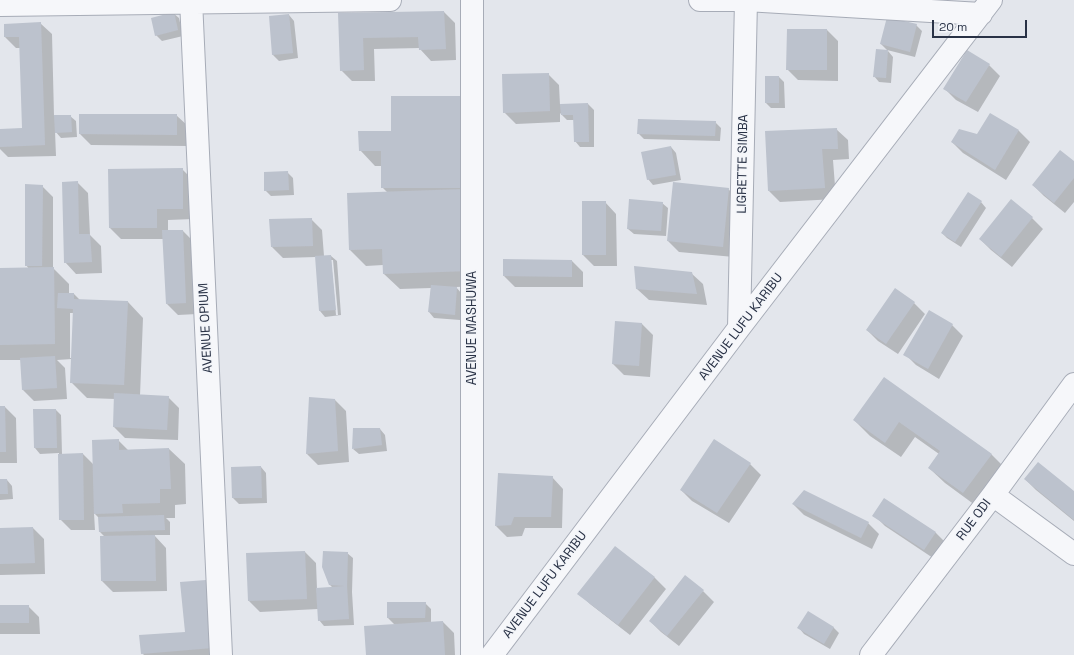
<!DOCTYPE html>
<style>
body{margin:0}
#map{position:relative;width:1074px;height:655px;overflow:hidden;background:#e3e6ec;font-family:"Space Grotesk",sans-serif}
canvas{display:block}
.scale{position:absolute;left:932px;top:20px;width:95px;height:18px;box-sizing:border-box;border:2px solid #293246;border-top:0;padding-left:5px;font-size:12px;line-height:14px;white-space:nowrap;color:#293246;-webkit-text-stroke:3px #f3f5f9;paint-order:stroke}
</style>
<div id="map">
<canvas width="1074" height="655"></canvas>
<div class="scale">20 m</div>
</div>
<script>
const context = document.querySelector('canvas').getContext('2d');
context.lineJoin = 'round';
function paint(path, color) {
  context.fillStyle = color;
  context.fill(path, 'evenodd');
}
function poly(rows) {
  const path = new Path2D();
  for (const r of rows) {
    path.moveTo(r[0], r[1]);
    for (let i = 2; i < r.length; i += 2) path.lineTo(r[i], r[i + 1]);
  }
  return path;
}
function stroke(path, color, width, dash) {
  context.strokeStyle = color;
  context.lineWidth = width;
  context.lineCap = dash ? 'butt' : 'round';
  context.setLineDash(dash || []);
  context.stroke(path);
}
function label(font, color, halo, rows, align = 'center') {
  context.font = font + ' "Space Grotesk",sans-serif';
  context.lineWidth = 3;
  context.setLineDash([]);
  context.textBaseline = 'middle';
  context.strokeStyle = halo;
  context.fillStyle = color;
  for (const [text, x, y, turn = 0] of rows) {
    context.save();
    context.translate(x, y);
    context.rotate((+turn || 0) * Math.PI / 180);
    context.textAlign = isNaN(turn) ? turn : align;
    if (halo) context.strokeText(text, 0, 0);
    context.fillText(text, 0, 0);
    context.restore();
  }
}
const shadow = poly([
 [444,12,455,23,456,60,431,61,420,49,420,48,374,49,375,81,352,81,341,70,339,14],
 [173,13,179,18,183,36,162,41,156,35],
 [289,15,294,21,298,58,279,61,273,55,270,17],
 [40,23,52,34,54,116,70,116,76,121,77,137,61,138,55,131,56,156,8,157,0,149,0,130,23,129,20,48,16,48,5,37],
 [916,25,922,31,915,57,887,50,881,44],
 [827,30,838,41,838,81,798,80,787,69],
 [888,51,893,57,891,83,879,82,874,76],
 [989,65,1000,76,978,112,956,100,945,89],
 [548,74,559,85,560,105,588,104,594,110,594,147,580,147,575,141,574,120,567,120,560,113,560,122,516,124,504,112],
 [779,77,784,82,785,108,771,108,766,103],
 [459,97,475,113,481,205,484,286,456,287,462,294,460,320,434,318,429,312,431,288,400,289,384,274,383,265,366,266,350,250,387,192,382,187,382,166,375,166,360,150,392,132],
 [990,114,1019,131,1030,142,1006,180,963,153,952,142,977,136],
 [176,115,188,126,187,146,91,145,80,134],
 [715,122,721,128,720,141,644,139,638,133],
 [836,129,848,140,849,159,833,160,836,199,780,202,769,191],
 [671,147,676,153,681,180,653,185,648,179],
 [1074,162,1074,202,1065,213,1044,196,1033,185],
 [182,169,193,180,194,219,168,220,168,231,183,231,194,242,197,314,178,315,167,304,164,239,121,239,110,228],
 [287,172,293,178,294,195,271,196,265,190],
 [77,182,88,193,90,235,101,246,102,273,76,274,65,262],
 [42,186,53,197,53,268,69,284,69,294,74,294,80,300,128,302,143,318,140,396,168,397,179,408,178,440,125,438,114,427,115,399,87,398,71,382,72,359,57,360,65,368,67,399,34,401,23,390,21,360,0,360,0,269,29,269,26,265],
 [70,313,74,313,72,358,70,358],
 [728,189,740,200,734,257,679,252,668,241],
 [1011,200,1032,218,1043,229,1012,267,991,250,980,239],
 [605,202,616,214,617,266,594,266,583,255],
 [981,202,986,208,961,247,947,238,942,233],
 [662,203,668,208,666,236,634,234,628,229],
 [311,219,322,230,324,256,331,256,337,261,341,315,325,317,320,311,316,257,283,258,272,247],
 [331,260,333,260,338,315,336,315],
 [504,260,572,261,583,272,583,287,515,287,504,276],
 [691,273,703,284,707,305,649,300,637,289],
 [914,303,925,314,898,354,878,341,867,330],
 [616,322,642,324,653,335,650,377,624,375,613,364],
 [952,325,963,336,939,379,916,365,905,354],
 [884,378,991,454,1007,470,979,508,945,483,929,468,939,454,915,437,901,457,870,436,854,420],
 [335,400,346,411,349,462,318,465,307,454],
 [0,407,5,407,16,418,17,463,0,463],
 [34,410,56,410,61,415,62,454,83,454,94,465,118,440,128,450,169,449,185,464,186,504,175,505,175,518,166,518,170,522,170,535,154,535,166,548,167,591,113,592,102,581,101,537,105,537,100,532,99,518,94,513,95,530,71,530,60,519,59,453,40,454,35,448],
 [380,429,385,435,387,451,359,454,353,449],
 [750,464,761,475,729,523,692,501,681,490],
 [261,467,266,473,267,503,239,504,233,498,232,468],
 [552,477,563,489,562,528,525,528,522,536,507,537,496,526],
 [1025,479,1074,492,1074,521,1036,490],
 [0,480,7,480,12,486,13,499,0,500],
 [884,499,936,533,947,544,936,560,885,526,874,515],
 [793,504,868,523,879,534,872,549,804,515],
 [33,528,44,539,45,574,0,575,0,529],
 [615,547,655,578,666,589,630,635,590,604,579,593],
 [305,552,316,563,317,589,333,588,330,585,347,553,353,558,352,592,354,625,324,626,319,620,318,609,260,612,249,601],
 [205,581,216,592,222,655,144,655,142,653,186,632],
 [703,591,714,602,679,646,661,632,650,621],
 [425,603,431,609,431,623,443,622,454,633,455,655,367,655,395,625,388,618],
 [0,606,28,606,39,617,40,634,0,634],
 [833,627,839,633,830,649,804,634,799,628]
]);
const building = poly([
 [444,11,446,49,419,50,418,37,363,38,364,70,340,71,338,13],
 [174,12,178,30,155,36,151,18],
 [289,14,293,53,272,55,269,16],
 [887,17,917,24,910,52,880,44],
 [41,22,45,145,0,147,0,129,22,128,19,37,4,37,4,24],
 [787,29,827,29,827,70,786,70],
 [876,49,888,50,886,78,873,77],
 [967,50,990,64,966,102,943,89],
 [549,73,550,111,503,113,502,74],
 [765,76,779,76,779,103,765,103],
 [391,96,460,96,460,188,381,188,381,151,359,151,358,131,391,131],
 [588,103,589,142,574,142,573,115,561,115,560,104],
 [990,113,1019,130,995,170,951,142,959,129,977,134],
 [79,114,177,114,177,135,79,134],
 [54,115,71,115,72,132,55,133],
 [638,119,716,121,715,136,637,134],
 [837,128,838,149,822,149,825,188,768,191,765,131],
 [671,146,676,175,647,180,641,152],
 [1060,150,1074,161,1074,178,1054,203,1032,185],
 [183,168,183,209,157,209,157,228,109,228,108,169],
 [288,171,289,190,264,191,264,172],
 [78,181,79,234,90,234,92,262,64,263,62,182],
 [673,182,729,188,723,247,667,241],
 [25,184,43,185,42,266,25,266],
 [466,189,469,271,383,274,382,249,349,250,347,193],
 [968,192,982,201,955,242,941,233],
 [629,199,663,202,661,231,627,229],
 [1011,199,1033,217,1001,257,979,239],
 [582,201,606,201,606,255,582,255],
 [312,218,313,246,271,247,269,219],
 [162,230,183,230,186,303,166,304],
 [331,255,336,310,319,311,315,256],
 [503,259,572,260,572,277,503,276],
 [634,266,692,272,697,294,636,289],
 [54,267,55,344,0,345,0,268],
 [431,285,457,287,455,315,428,312],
 [895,288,915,302,886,344,866,330],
 [58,293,74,293,74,299,128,301,124,385,70,383,73,309,57,308],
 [929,310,953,324,928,369,903,355],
 [615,321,642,323,639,366,612,364],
 [55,356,57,388,22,390,20,358],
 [884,377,992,454,963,493,928,468,940,451,899,422,885,443,853,420],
 [114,393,169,396,167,430,113,427],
 [309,397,335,399,338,451,306,454],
 [0,406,5,406,6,452,0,452],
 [33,409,56,409,57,448,34,448],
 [353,428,380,428,382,445,352,449],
 [119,439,119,450,169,448,171,489,160,489,160,503,122,504,123,513,94,514,92,440],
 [714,439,751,463,717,513,680,490],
 [83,453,84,520,59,520,58,454],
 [1038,462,1074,491,1074,520,1024,479],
 [261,466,262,498,232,498,231,467],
 [498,473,553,476,551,517,514,517,511,525,495,526],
 [0,479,7,479,8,494,0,494],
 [804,490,869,522,861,538,792,504],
 [884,498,936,532,924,550,872,516],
 [164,515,165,530,99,532,98,517],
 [33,527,35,563,0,564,0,528],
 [155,535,156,581,101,581,100,536],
 [615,546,655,577,618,625,577,594],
 [305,551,307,599,248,601,246,553],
 [323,551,348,552,347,586,349,619,318,621,316,588,345,586,329,585,322,567],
 [685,575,704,590,667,636,649,621],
 [206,580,212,648,141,654,139,635,185,632,180,582],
 [387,602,426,602,425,618,387,618],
 [0,605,29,605,29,623,0,623],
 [808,611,834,627,824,644,797,628],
 [443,621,445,655,366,655,364,626]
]);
const street = poly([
 [191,0,221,655],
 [700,0,746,0,981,14],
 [0,5,390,0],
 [739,328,746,0],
 [993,495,1074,554],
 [472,655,472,0],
 [492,655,739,328,991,0],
 [871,655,993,495,1074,384]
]);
const streetNames = [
 ["LIGRETTE SIMBA",743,164,-89],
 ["AVENUE LUFU KARIBU",741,327,-53],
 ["AVENUE OPIUM",206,328,-93],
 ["AVENUE MASHUWA",472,328,-90],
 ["RUE ODI",974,520,-53],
 ["AVENUE LUFU KARIBU",545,585,-53]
];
paint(shadow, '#0003');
paint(building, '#bcc2cd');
stroke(street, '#a7acb7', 24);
stroke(street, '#f6f7fa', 22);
label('13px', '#293246', '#f3f5f9', streetNames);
</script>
